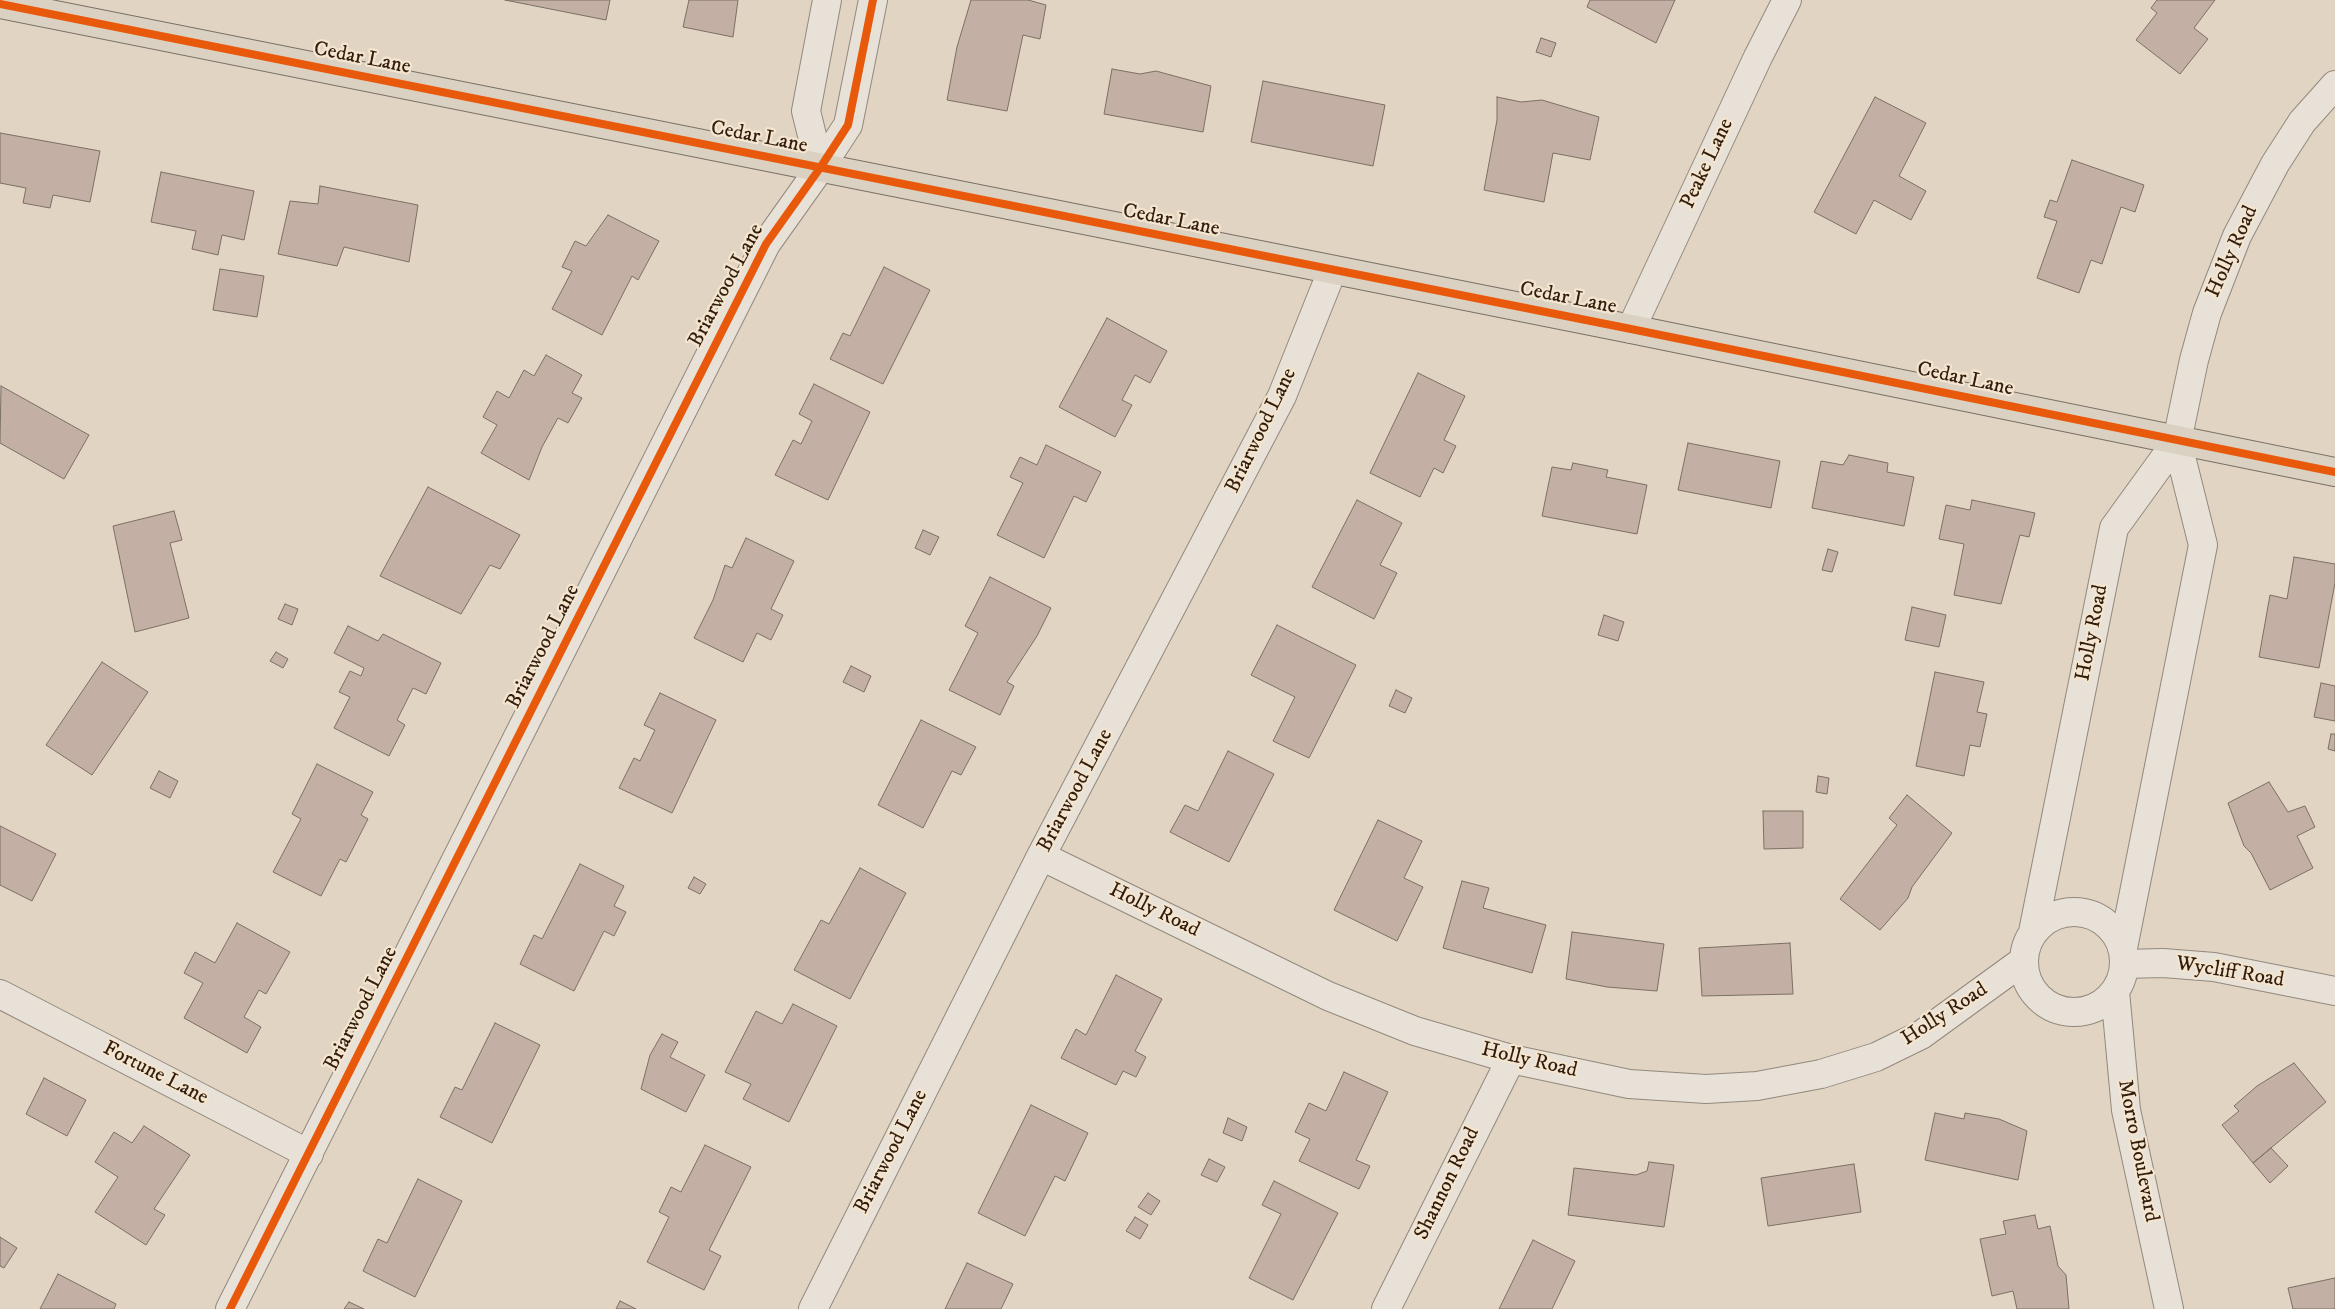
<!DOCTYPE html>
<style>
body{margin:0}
canvas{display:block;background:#e1d4c2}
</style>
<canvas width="2335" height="1309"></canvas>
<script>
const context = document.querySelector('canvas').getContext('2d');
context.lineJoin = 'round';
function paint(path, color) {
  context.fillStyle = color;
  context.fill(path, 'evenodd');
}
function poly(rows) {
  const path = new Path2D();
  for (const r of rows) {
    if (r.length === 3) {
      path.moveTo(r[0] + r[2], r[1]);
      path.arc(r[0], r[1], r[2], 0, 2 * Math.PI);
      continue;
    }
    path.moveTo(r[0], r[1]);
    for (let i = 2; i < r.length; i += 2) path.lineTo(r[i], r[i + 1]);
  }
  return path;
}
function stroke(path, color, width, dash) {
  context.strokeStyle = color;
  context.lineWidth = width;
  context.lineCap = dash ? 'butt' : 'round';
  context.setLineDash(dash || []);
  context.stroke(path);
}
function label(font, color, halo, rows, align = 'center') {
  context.font = font + ' "IM FELL DW Pica",serif';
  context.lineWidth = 4.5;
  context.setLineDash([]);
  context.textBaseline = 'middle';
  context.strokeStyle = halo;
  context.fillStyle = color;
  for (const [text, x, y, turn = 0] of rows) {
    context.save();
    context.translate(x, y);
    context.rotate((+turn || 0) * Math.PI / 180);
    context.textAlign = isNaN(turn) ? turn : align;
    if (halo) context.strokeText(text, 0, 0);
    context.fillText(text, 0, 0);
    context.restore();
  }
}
const building = poly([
 [505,0,610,0,606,20,505,0],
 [689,0,738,0,733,37,683,27,689,0],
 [971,0,1028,0,1046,5,1040,39,1023,35,1007,111,947,100,957,47,971,0],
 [1590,0,1675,0,1656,43,1587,7,1590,0],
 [2157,0,2215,0,2194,28,2208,39,2180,74,2136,40,2157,13,2151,8,2157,0],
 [1541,38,1556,43,1551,57,1536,52,1541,38],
 [1112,69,1140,74,1156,71,1211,86,1203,132,1104,114,1112,69],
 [1263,81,1385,105,1373,166,1251,142,1263,81],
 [1497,97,1521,102,1542,100,1599,117,1590,160,1553,153,1544,202,1484,190,1497,120,1497,97],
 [1875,97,1926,123,1899,176,1926,191,1911,220,1874,200,1856,234,1814,212,1875,97],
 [0,133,100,151,90,202,53,195,50,208,23,203,26,188,0,183,0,133],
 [2072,160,2144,185,2135,212,2121,207,2102,264,2091,260,2079,293,2037,278,2057,221,2044,217,2050,200,2057,202,2072,160],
 [161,172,254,191,244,240,222,235,218,255,192,249,196,231,151,222,161,172],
 [320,186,418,205,409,262,344,247,337,266,278,254,290,201,318,204,320,186],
 [608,215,659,241,638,280,632,276,602,335,552,309,572,271,562,267,575,241,586,246,608,215],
 [884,267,930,290,883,384,830,359,843,333,850,336,884,267],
 [220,269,264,276,257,317,213,310,220,269],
 [1107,318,1167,351,1150,383,1135,375,1122,400,1132,405,1115,437,1059,407,1107,318],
 [546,355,582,375,572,393,582,398,568,423,558,418,542,447,529,480,481,453,497,425,483,417,497,391,509,398,524,370,534,376,546,355],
 [1418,373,1465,396,1444,440,1456,446,1443,473,1434,468,1420,497,1370,473,1418,373],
 [814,384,870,412,828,500,775,475,793,440,801,444,812,421,799,414,814,384],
 [1,386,89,435,64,479,0,443,1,386],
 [1688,443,1780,461,1771,508,1678,490,1688,443],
 [1046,445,1101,472,1086,502,1074,496,1044,558,997,535,1023,483,1010,477,1020,457,1037,465,1046,445],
 [1849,455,1888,463,1887,472,1914,477,1904,526,1812,508,1821,461,1843,465,1849,455],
 [1573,463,1608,470,1606,477,1647,485,1637,534,1542,516,1552,467,1571,470,1573,463],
 [428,487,520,535,500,569,490,565,461,614,380,576,428,487],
 [1357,500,1402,523,1380,565,1397,573,1374,619,1312,587,1357,500],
 [1972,500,2035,513,2029,537,2020,535,2001,604,1954,595,1964,544,1939,539,1946,505,1970,510,1972,500],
 [174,511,182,540,170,543,189,618,135,632,113,526,174,511],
 [923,530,939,537,930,555,915,548,923,530],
 [746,538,794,561,771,609,783,615,771,640,757,633,743,662,694,638,713,600,725,565,732,568,746,538],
 [1828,549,1838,552,1832,572,1822,570,1828,549],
 [2294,557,2335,564,2335,583,2319,668,2259,657,2270,595,2287,599,2294,557],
 [990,577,1051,608,1037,636,1007,682,1014,686,1000,715,949,690,978,633,965,626,990,577],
 [285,604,298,609,292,625,278,619,285,604],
 [1912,607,1946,615,1939,647,1905,640,1912,607],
 [1604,615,1624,622,1618,641,1598,635,1604,615],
 [1277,625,1356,665,1309,758,1273,741,1295,697,1251,675,1277,625],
 [348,626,378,641,383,634,441,663,426,694,413,688,397,720,405,725,389,756,334,728,350,697,339,692,350,671,361,676,364,668,334,653,348,626],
 [276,652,288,659,283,668,270,661,276,652],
 [102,662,148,692,92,775,46,745,102,662],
 [851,666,871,676,864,692,843,682,851,666],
 [1935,672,1984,682,1977,712,1987,714,1980,747,1970,745,1964,776,1916,766,1935,672],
 [2321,683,2335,686,2335,721,2314,717,2321,683],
 [1396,690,1412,698,1405,713,1389,706,1396,690],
 [660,693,716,720,672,813,619,788,634,758,640,761,655,730,644,725,660,693],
 [921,720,976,747,961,775,952,771,923,828,878,805,921,720],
 [2331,734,2335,734,2335,751,2328,749,2331,734],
 [1228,751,1274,774,1229,862,1170,832,1185,805,1198,811,1228,751],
 [317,764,373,792,361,815,368,819,346,862,340,859,321,896,273,872,301,819,292,814,317,764],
 [159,771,178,781,170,798,150,788,159,771],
 [1818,776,1829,778,1827,794,1816,792,1818,776],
 [2269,782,2288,812,2305,806,2315,827,2297,836,2313,868,2270,890,2251,853,2244,846,2228,803,2269,782],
 [1907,795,1952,833,1912,887,1908,898,1880,930,1840,899,1897,825,1889,818,1907,795],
 [1763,811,1803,811,1803,848,1764,849,1763,811],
 [1378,820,1422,841,1404,878,1423,887,1397,941,1334,910,1378,820],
 [0,826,56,854,32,901,0,885,0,826],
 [580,864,624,886,614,906,626,912,614,936,604,931,574,991,520,964,534,935,542,939,580,864],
 [860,868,906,893,850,999,794,970,821,920,829,924,860,868],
 [694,877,706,884,700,894,688,888,694,877],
 [1462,881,1489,888,1483,908,1546,925,1532,973,1443,948,1462,881],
 [237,923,290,952,266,994,259,990,244,1017,261,1027,247,1053,184,1018,203,983,184,973,195,952,215,963,237,923],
 [1572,932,1664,944,1657,991,1607,987,1566,979,1572,932],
 [1790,943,1793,994,1702,996,1699,948,1790,943],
 [1116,975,1162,999,1135,1051,1146,1057,1136,1077,1123,1071,1116,1085,1061,1058,1076,1029,1086,1035,1116,975],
 [793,1004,837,1026,789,1122,743,1099,751,1084,725,1072,756,1011,782,1024,793,1004],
 [495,1023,540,1045,492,1143,440,1117,455,1087,462,1090,495,1023],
 [662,1034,678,1042,670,1057,705,1075,686,1112,641,1089,650,1055,662,1034],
 [2294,1063,2326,1102,2253,1163,2222,1125,2239,1111,2234,1106,2257,1086,2294,1063],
 [1344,1072,1388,1092,1356,1160,1370,1166,1359,1189,1299,1161,1310,1139,1295,1132,1309,1103,1326,1111,1344,1072],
 [44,1078,86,1100,67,1136,26,1114,44,1078],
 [1031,1105,1088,1133,1065,1181,1055,1176,1025,1236,978,1213,1031,1105],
 [1935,1113,1964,1119,1965,1113,1999,1119,2027,1131,2018,1180,1925,1160,1935,1113],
 [1228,1118,1247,1127,1242,1141,1223,1133,1228,1118],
 [144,1126,190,1155,154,1209,165,1215,146,1245,95,1212,118,1177,95,1162,114,1132,132,1143,144,1126],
 [705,1145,751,1167,709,1250,721,1256,704,1290,647,1262,669,1217,659,1212,671,1187,681,1192,705,1145],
 [2271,1148,2288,1166,2270,1183,2253,1163,2271,1148],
 [1209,1159,1225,1167,1217,1182,1201,1175,1209,1159],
 [1649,1162,1674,1165,1664,1227,1568,1215,1574,1168,1636,1175,1647,1171,1649,1162],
 [1854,1164,1861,1212,1768,1226,1761,1178,1854,1164],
 [418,1179,462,1201,415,1297,363,1271,378,1239,387,1243,418,1179],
 [1274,1181,1338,1213,1293,1300,1249,1278,1281,1214,1262,1205,1274,1181],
 [1148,1193,1160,1201,1151,1215,1138,1207,1148,1193],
 [2035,1215,2038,1229,2050,1226,2058,1266,2066,1275,2069,1309,2017,1309,2013,1291,1992,1296,1980,1239,2006,1234,2003,1221,2035,1215],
 [1135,1217,1148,1225,1140,1239,1126,1231,1135,1217],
 [0,1237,17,1248,4,1268,0,1266,0,1237],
 [1533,1240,1575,1261,1552,1309,1499,1309,1533,1240],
 [967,1263,1013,1284,1001,1309,945,1309,967,1263],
 [58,1274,116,1304,114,1309,40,1309,58,1274],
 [2335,1278,2335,1309,2293,1309,2288,1288,2335,1278],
 [620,1301,636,1309,616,1309,620,1301],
 [349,1302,364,1309,344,1309,349,1302]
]);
const minor = poly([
 [820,168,806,111,827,0],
 [1631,329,1758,57,1787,0],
 [1041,856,1328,996,1415,1031,1511,1059,1629,1084,1706,1089,1757,1086,1821,1074,1876,1057,1921,1035,2023,961],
 [2074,962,50],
 [2033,932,2114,528,2177,441,2194,360,2207,313,2237,236,2275,164,2302,122,2335,85],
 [2123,948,2203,545,2177,441],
 [2124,964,2163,963,2214,967,2335,991],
 [2115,991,2126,1110,2169,1309],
 [0,994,309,1154],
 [230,1309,766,244,820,168,848,125,873,0],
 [813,1309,1041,856,1282,396,1332,271],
 [1386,1309,1511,1059]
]);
const major = poly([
 [0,4,1631,329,2335,472]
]);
const cycleway = poly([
 [0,4,1631,329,2335,472],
 [230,1309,766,244,820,168,848,125,873,0]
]);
const streetNames = [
 ["Cedar Lane",362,59,11],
 ["Cedar Lane",759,138,11],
 ["Peake Lane",1708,164,-65],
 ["Cedar Lane",1171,221,11],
 ["Holly Road",2233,252,-66],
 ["Briarwood Lane",727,286,-62],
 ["Cedar Lane",1568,299,11],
 ["Cedar Lane",1965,380,12],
 ["Briarwood Lane",1262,431,-64],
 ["Holly Road",2093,633,-79],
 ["Briarwood Lane",544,647,-63],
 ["Briarwood Lane",1076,791,-62],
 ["Holly Road",1154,911,26],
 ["Wycliff Road",2230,973,9],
 ["Briarwood Lane",362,1009,-63],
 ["Holly Road",1945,1015,-33],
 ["Holly Road",1529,1061,13],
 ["Fortune Lane",155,1074,27],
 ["Morro Boulevard",2137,1151,79],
 ["Briarwood Lane",892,1152,-63],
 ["Shannon Road",1448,1184,-64]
];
paint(building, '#c4afa4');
stroke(building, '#7a7065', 1);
stroke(minor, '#93897d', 30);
stroke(major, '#7a7065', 30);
stroke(minor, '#e7e1d7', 28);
stroke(major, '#dbd1c2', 28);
stroke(cycleway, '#e8590c', 8);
label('21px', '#311c0d', '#f4e5cf', streetNames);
</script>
